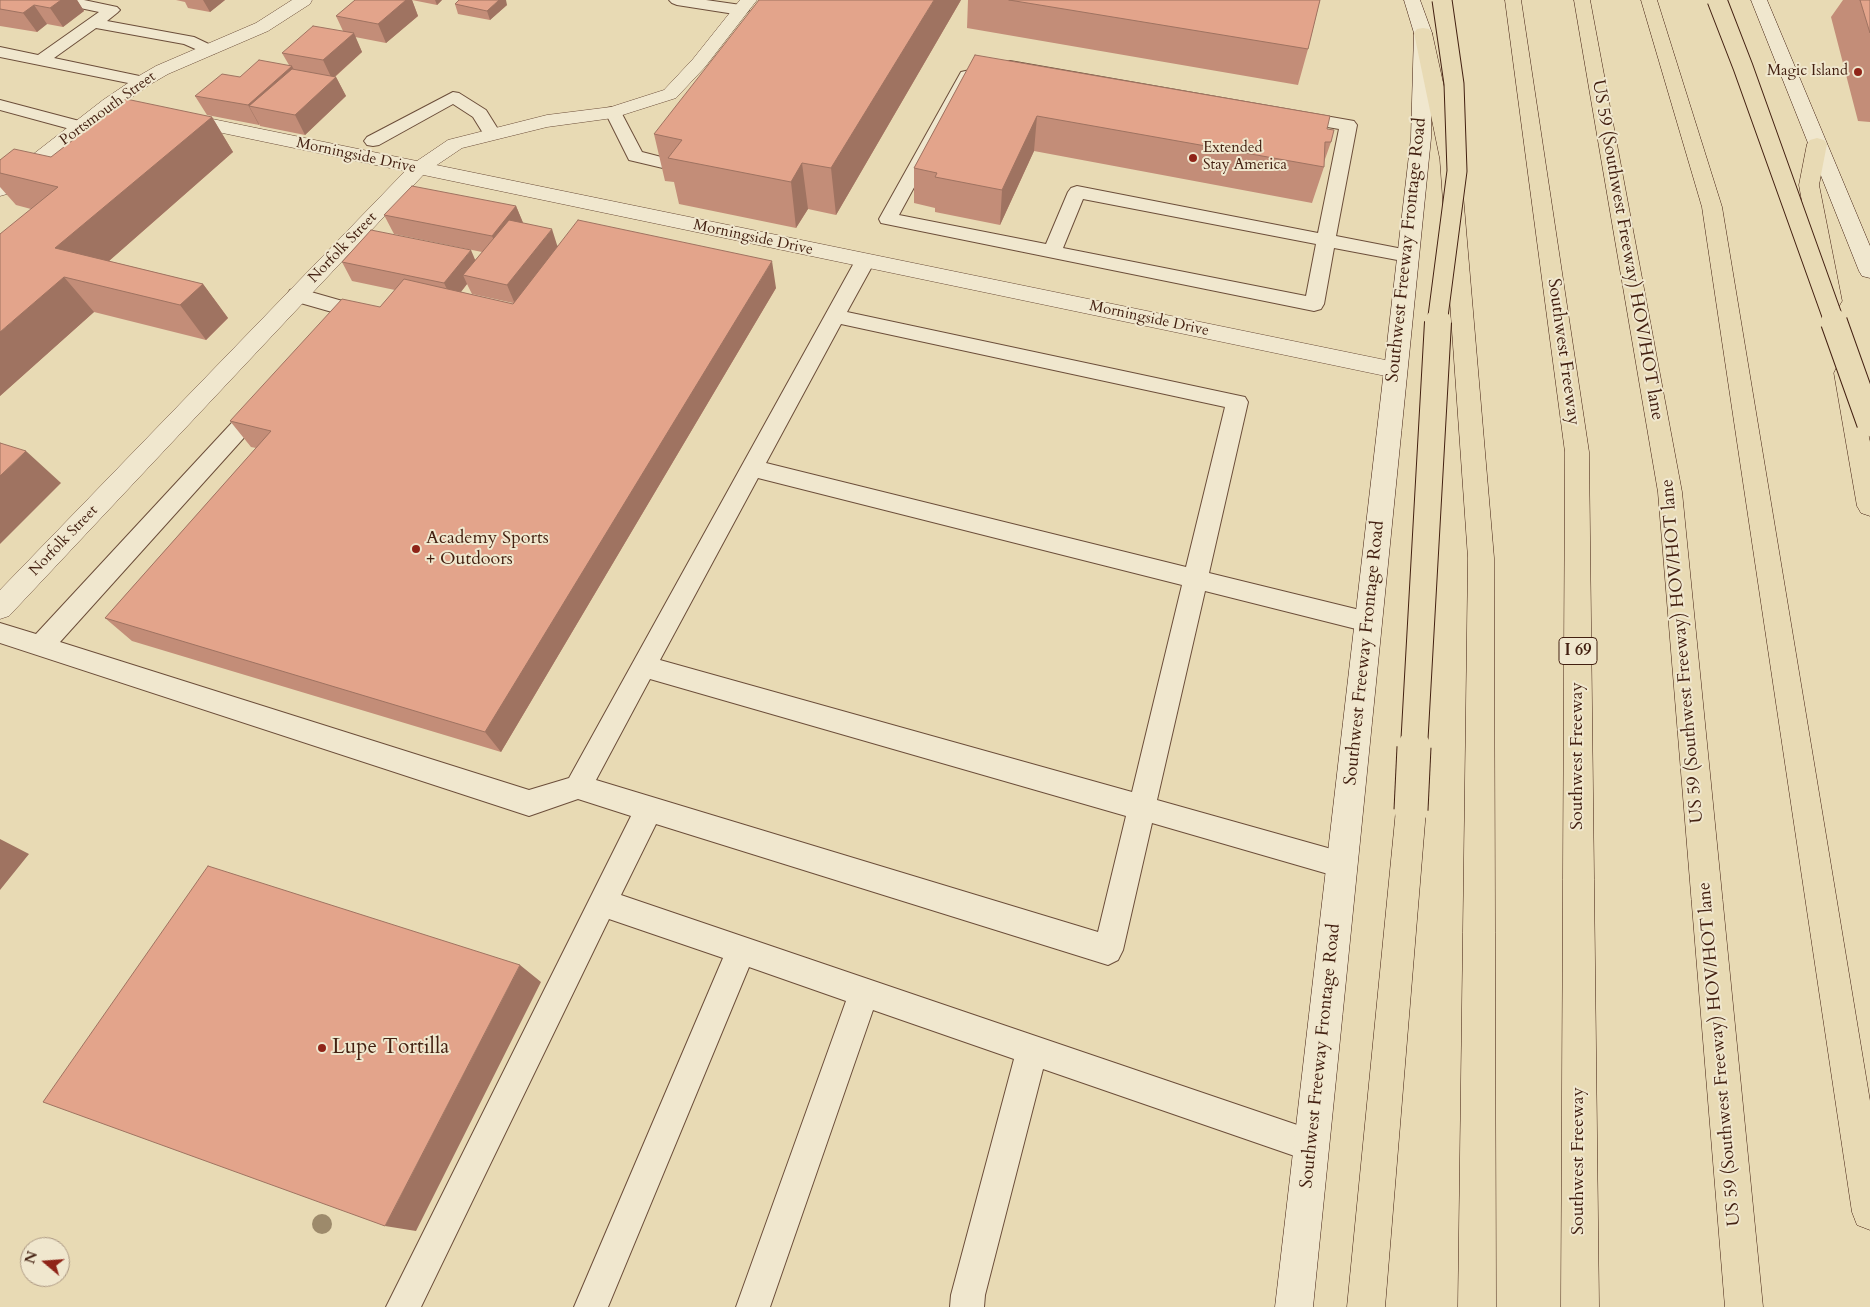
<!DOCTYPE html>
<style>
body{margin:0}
#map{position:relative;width:1870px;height:1307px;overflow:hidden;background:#e8dab4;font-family:Cardo,serif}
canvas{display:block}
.north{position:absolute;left:20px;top:1237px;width:50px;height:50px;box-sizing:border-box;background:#f0e7ce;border:1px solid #ab9782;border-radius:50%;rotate:288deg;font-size:14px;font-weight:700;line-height:20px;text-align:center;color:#432011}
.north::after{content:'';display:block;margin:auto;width:18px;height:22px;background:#8f2418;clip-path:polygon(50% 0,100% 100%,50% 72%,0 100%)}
</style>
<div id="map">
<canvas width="1870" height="1307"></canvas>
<div class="north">N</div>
</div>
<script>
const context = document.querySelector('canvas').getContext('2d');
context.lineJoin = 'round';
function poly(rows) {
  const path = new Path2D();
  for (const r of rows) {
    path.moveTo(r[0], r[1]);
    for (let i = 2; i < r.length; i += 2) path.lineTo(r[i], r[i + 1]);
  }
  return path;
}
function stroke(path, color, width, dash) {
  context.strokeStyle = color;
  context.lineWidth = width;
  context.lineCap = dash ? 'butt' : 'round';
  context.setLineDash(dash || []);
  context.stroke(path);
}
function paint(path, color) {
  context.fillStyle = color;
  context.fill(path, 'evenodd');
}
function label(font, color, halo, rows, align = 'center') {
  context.font = font + ' Cardo,serif';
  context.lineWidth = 4;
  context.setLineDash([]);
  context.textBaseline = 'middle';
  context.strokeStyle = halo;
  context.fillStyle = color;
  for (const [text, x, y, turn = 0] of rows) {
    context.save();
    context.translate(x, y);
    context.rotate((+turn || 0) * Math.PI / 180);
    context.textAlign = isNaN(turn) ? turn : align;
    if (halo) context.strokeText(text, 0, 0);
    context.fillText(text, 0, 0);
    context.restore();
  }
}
const service = poly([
 [65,0,84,0,117,7,120,10,117,13,107,21,194,37,215,47,217,50,215,53,209,55,184,44,96,28,54,58,149,78,151,81,149,84,143,86,0,57,0,47,38,55,99,12,66,5,63,2,65,0],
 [669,0,706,0,741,5,746,7,749,10,746,13,741,15,677,5,672,3,669,0],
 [1010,61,1354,121,1357,125,1336,236,1408,250,1415,252,1418,256,1415,260,1408,262,1334,248,1324,304,1321,309,1314,311,881,223,879,219,961,72,1010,61],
 [1010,71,1339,129,1318,233,1077,186,1071,188,1068,192,1046,244,899,215,973,79,1010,71],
 [1083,199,1316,244,1306,296,1063,248,1083,199],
 [453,92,459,93,486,110,501,134,498,138,492,139,486,138,473,117,453,104,379,145,373,146,367,145,364,141,367,137,453,92],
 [0,100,87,123,90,127,87,131,81,132,0,110,0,100],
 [613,107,619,108,621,112,642,152,673,160,676,164,673,168,667,169,629,160,605,112,607,108,613,107],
 [865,255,872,257,875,261,847,312,1245,397,1248,402,1209,573,1368,612,1377,615,1380,622,1377,629,1368,632,1205,591,1157,800,1342,852,1352,855,1356,865,1352,875,1342,878,1152,823,1123,950,1118,960,1108,965,656,824,621,895,1312,1130,1323,1135,1328,1146,1323,1157,1312,1162,1043,1069,985,1295,984,1307,950,1307,951,1295,1014,1059,873,1010,770,1307,736,1307,846,1001,749,967,608,1307,574,1307,723,958,609,919,421,1307,386,1307,631,816,578,799,529,816,0,643,0,623,36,634,252,401,260,398,268,401,271,406,268,411,60,642,529,790,569,778,855,261,858,257,865,255],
 [841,324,1225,407,1186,567,766,463,841,324],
 [758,478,1182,585,1132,792,660,660,758,478],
 [650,679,1126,816,1098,932,596,780,650,679],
 [297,288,374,310,377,315,374,320,367,322,290,300,287,295,290,290,297,288]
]);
const minor = poly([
 [292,0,312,0,310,4,268,31,168,74,149,85,117,108,7,194,0,196,0,180,103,100,137,77,156,66,256,23,292,0],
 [740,0,757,0,705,67,676,98,613,118,547,127,462,148,425,173,9,616,0,619,0,590,411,165,448,140,547,115,611,107,664,90,693,59,740,0]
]);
const tertiary = poly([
 [110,98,1395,362,1403,364,1406,370,1403,376,1395,378,103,108,101,104,103,100,110,98]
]);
const secondary = poly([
 [1404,0,1420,0,1432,33,1431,138,1313,1307,1275,1307,1411,138,1414,33,1404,0],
 [1751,0,1767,0,1870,246,1870,278,1862,276,1859,271,1751,0]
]);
const motorway = poly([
 [1505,0,1521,0,1589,452,1599,1307,1561,1307,1565,452,1505,0],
 [1574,0,1590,0,1682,492,1763,1307,1725,1307,1658,492,1574,0],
 [1641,0,1657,0,1722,207,1870,1101,1870,1230,1857,1225,1852,1212,1702,207,1641,0],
 [1423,28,1429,29,1432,33,1460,159,1494,558,1496,1307,1458,1307,1468,558,1440,159,1414,33,1417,29,1423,28],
 [1817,138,1824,140,1827,144,1819,185,1842,301,1839,306,1831,308,1823,306,1820,301,1799,185,1807,144,1810,140,1817,138],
 [1845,365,1853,367,1856,373,1870,442,1870,516,1861,513,1857,506,1834,373,1837,367,1845,365],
 [1411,796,1422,800,1426,810,1385,1307,1347,1307,1396,810,1400,800,1411,796]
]);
const motorwayBridgeFar2 = poly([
 [1717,0,1743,67,1835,324],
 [1437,324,1457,171,1454,84,1442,0]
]);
const motorwayBridgeFar1 = poly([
 [1834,322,1870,423],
 [1414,748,1438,322]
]);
const motorwayBridge = poly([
 [1411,810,1414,747]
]);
const trees = [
 [322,1224]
];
const wall = poly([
 [0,0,77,0,84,11,63,27,47,24,37,32,0,26],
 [176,0,225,0,210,12,188,8,185,2],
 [355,0,442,0,437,5,412,0,418,16,386,43,355,37,362,52,335,77,336,77,346,96,305,135,260,126,259,124,259,125,207,115,195,96,240,77,289,65,282,53,343,31,336,16],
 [961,0,836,215,808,209,796,228,679,204,674,182,665,181,654,134],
 [968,0,1320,0,1308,49,1298,85,967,28],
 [1843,0,1870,0,1870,122,1858,121,1831,17],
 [455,4,507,5,490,20,458,14],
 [975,55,1331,142,1324,162,1324,167,1312,203,1034,151,1000,225,935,212,935,208,914,203,914,168],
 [212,117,233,152,109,261,203,284,228,318,206,340,94,312,0,396,31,209,16,205,0,187,0,160,51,157],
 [516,206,523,223,558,246,776,288,501,752,132,641,105,618,256,448,251,447,230,421,380,307,395,290,352,281,342,262,475,260,482,252,394,234,384,215],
 [467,284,472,294,513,303,513,304,461,292]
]);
const shadedWall = poly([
 [61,0,77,0,84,11,63,27,50,8],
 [203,0,225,0,210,12],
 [406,0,412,0,418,16,386,43,378,24],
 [435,0,442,0,437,5],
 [499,0,506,0,507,5,490,20,487,11],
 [934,0,961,0,836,215,831,168],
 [34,5,47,24,37,32,23,13],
 [354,33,362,52,332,79,323,60],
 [292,66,302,85,249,106,259,124,259,125,248,105],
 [336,77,346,96,305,135,295,115],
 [1037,116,1034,151,1000,225,1002,190],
 [212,117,233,152,85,282,55,248],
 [802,163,808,209,796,228,791,182],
 [516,206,524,225,500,255,492,236],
 [552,229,558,248,515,304,507,285],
 [471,250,479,269,463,275,467,284,453,302,444,283],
 [772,261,776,288,501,752,485,732],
 [64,277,94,312,0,396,0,332],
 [203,284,228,318,206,340,180,305],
 [26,451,61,483,0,544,0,476],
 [0,839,29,854,0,890],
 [520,965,541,982,416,1231,385,1226]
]);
const building = poly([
 [0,0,61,0,50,8,34,5,23,13,0,9,0,0],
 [355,0,406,0,378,24,336,16,355,0],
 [459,0,499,0,487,11,455,4,459,0],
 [759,0,934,0,831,168,802,163,791,182,668,158,682,140,654,134,759,0],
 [1009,0,1320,0,1308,49,1009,0],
 [1860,0,1870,0,1870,33,1860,0],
 [313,26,354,33,323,60,282,53,313,26],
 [975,55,1330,116,1327,129,1334,130,1331,142,1325,142,1324,167,1037,116,1002,190,935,177,937,173,914,168,975,55],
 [259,60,292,66,248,105,195,96,222,74,240,77,259,60],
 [292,69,336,77,295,115,249,106,292,69],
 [126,99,212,117,55,248,203,284,180,305,64,277,0,332,0,234,58,187,0,173,0,160,14,149,51,157,126,99],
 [412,186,516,206,492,236,384,215,412,186],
 [509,220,552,229,507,285,463,275,509,220],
 [578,220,772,261,485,732,105,618,271,431,230,421,342,299,380,307,404,279,513,304,578,220],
 [371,230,471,250,444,283,342,262,371,230],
 [0,443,26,451,0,476,0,443],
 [208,866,520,965,385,1226,43,1102,208,866]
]);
const markers = [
 [1858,72,5,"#8f2418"],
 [1193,158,5,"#8f2418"],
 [416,549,5,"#8f2418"],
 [322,1048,5,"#8f2418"]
];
const farPoinames = [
 ["Magic Island",1848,72],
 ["Extended",1203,149,"left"],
 ["Stay America",1203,166,"left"]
];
const farStreetnames = [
 ["Portsmouth Street",108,109,-36],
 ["Morningside Drive",356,156,12],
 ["Morningside Drive",753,238,12],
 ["Norfolk Street",343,248,-46],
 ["Morningside Drive",1149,319,12],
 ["Norfolk Street",64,541,-46]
];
const shields = [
 [1578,651,38]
];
const shieldNames = [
 ["I 69",1578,651]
];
const streetNames = [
 ["Southwest Freeway Frontage Road",1407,250,-84],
 ["US 59 (Southwest Freeway) HOV/HOT lane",1627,250,80],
 ["Southwest Freeway",1563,352,82],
 ["US 59 (Southwest Freeway) HOV/HOT lane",1683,651,-95],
 ["Southwest Freeway Frontage Road",1365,653,-84],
 ["Southwest Freeway",1578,756,-90],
 ["US 59 (Southwest Freeway) HOV/HOT lane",1720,1054,-95],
 ["Southwest Freeway Frontage Road",1321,1056,-84],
 ["Southwest Freeway",1579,1161,-90]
];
const poiNames = [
 ["Academy Sports",426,539],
 ["+ Outdoors",426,560]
];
const nearPoinames = [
 ["Lupe Tortilla",332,1048]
];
stroke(service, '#6c4e3a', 2);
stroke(minor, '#6c4e3a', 1);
stroke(tertiary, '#6c4e3a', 1);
stroke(secondary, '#432011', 1);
stroke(motorway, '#432011', 1);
paint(service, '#f0e7ce');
paint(minor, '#f0e7ce');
paint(tertiary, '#f0e7ce');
paint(secondary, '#f0e7ce');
paint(motorway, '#e8dab4');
stroke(motorwayBridgeFar2, '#432011', 21, []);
stroke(motorwayBridgeFar1, '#432011', 28, []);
stroke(motorwayBridge, '#432011', 35, []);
stroke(motorwayBridgeFar2, '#e8dab4', 19);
stroke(motorwayBridgeFar1, '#e8dab4', 26);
stroke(motorwayBridge, '#e8dab4', 33);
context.fillStyle = '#9d8a6b';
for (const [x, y] of trees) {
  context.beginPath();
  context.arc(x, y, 10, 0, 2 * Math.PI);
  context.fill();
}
paint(wall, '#c38d78');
paint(shadedWall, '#9f7361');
paint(building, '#e3a48b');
stroke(building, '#9f7361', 1);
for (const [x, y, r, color] of markers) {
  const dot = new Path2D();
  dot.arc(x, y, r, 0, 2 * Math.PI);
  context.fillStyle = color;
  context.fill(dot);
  stroke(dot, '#f0e7ce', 2);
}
label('15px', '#432011', '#f0e7ce', farPoinames, 'right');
label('15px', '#432011', '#f0e7ce', farStreetnames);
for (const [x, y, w] of shields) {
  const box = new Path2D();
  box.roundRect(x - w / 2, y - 13.5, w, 27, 4);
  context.fillStyle = '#f0e7ce';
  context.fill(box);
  stroke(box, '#432011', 1);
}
label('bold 16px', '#432011', null, shieldNames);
label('18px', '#432011', '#f0e7ce', streetNames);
label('18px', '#432011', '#f0e7ce', poiNames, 'left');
label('21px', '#432011', '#f0e7ce', nearPoinames, 'left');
</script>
